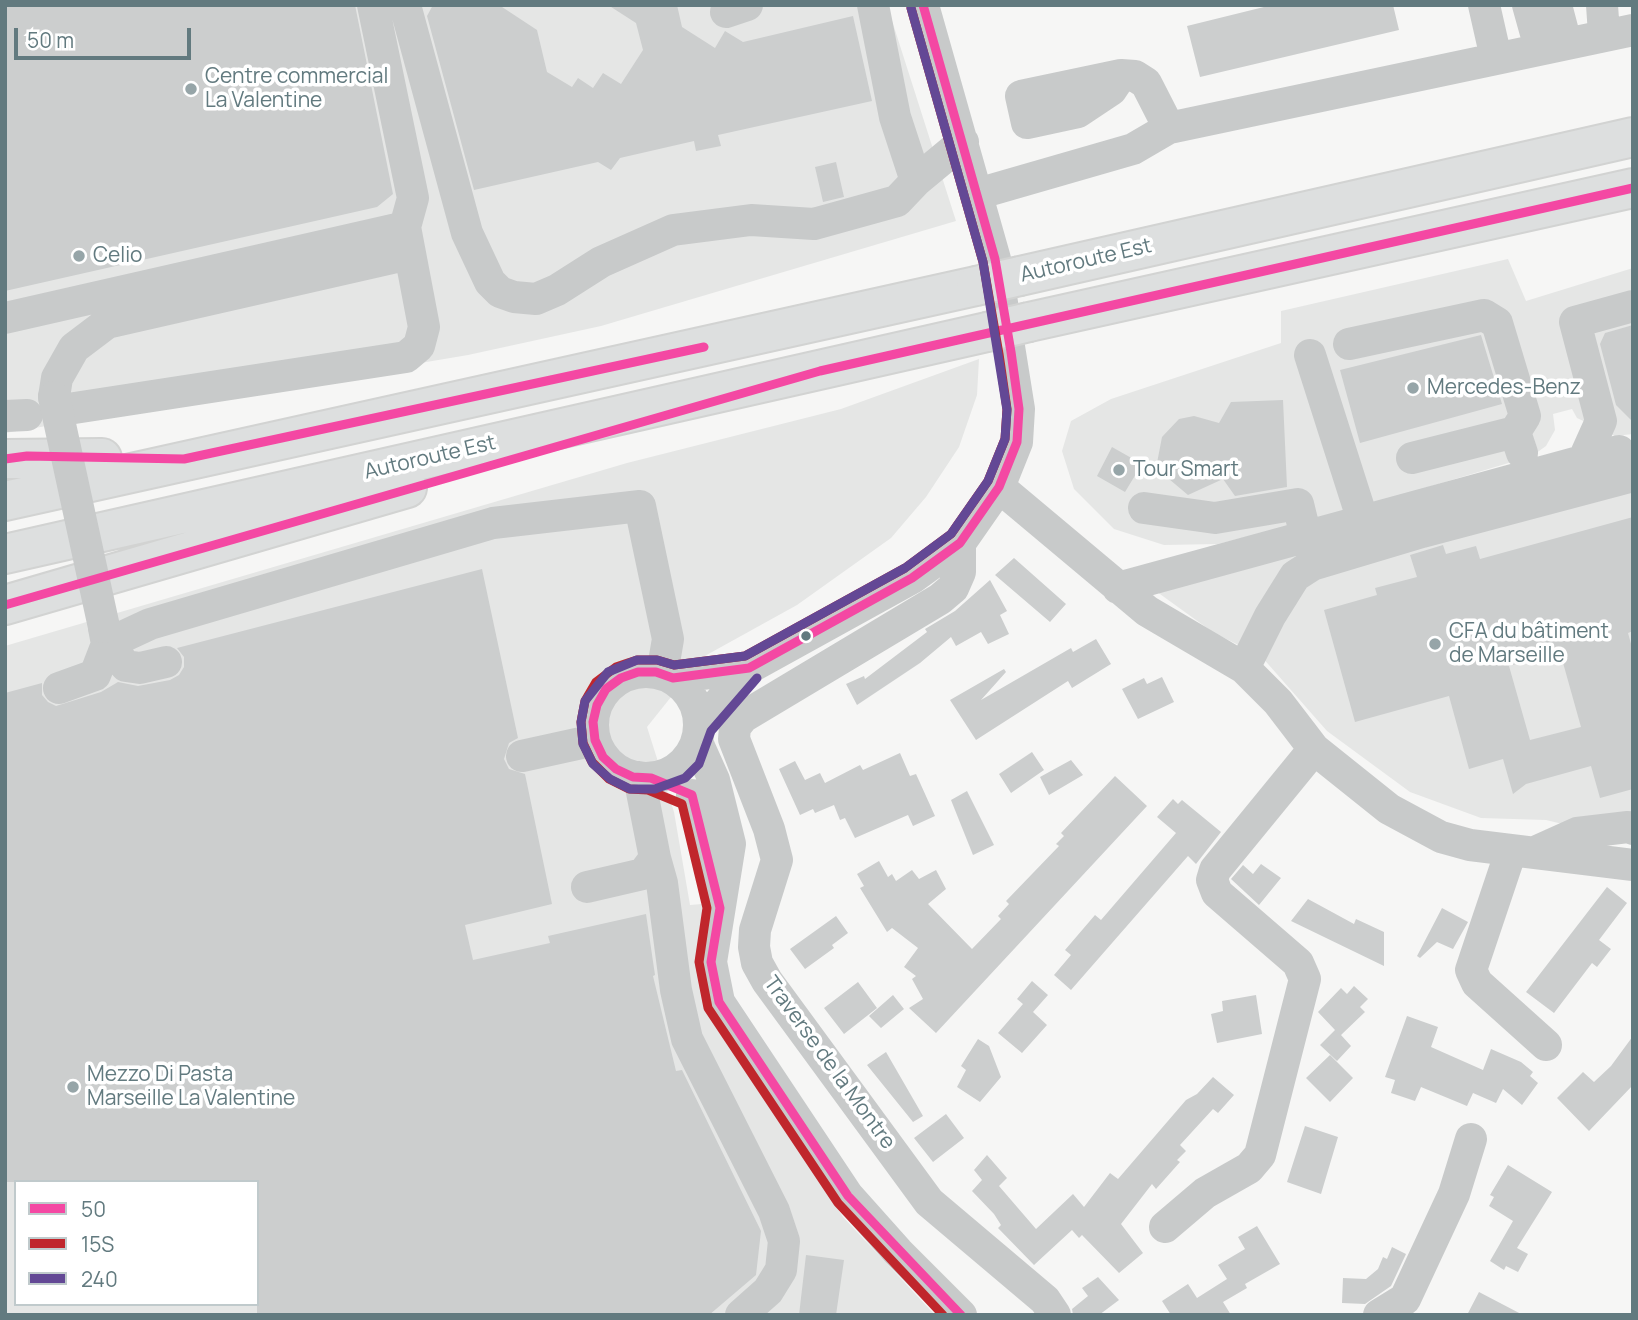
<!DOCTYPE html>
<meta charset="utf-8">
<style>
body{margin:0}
#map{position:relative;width:1638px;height:1320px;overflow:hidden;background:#f6f6f5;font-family:Manrope,sans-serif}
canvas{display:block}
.frame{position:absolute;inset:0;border:7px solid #627a7f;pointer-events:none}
.legend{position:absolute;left:14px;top:1180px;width:245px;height:126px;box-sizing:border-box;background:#fff;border:2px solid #c0cacc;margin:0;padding:9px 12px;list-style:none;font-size:21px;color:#627a7f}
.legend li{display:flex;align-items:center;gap:14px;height:35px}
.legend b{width:35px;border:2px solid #c0cacc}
.scale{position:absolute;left:14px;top:28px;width:177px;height:32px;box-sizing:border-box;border:4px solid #627a7f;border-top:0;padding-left:9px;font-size:21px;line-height:24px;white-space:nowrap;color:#627a7f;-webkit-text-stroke:5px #fff;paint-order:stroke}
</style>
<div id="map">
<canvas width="1638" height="1320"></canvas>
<div class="frame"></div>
<ul class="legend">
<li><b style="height:9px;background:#f448a3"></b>50</li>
<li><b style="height:9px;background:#c0262c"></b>15S</li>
<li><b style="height:9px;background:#634895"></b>240</li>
</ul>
<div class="scale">50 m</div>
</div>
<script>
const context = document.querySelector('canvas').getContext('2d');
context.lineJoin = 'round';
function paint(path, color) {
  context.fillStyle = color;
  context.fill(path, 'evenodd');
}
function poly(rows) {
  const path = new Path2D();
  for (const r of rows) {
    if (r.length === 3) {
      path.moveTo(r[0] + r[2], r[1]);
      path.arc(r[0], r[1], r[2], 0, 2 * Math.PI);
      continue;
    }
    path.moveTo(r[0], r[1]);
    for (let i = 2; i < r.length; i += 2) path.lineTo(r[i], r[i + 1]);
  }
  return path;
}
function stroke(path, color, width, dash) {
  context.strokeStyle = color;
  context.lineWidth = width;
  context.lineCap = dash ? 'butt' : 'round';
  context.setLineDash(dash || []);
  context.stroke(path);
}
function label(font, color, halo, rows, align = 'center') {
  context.font = font + ' Manrope,sans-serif';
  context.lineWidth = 7;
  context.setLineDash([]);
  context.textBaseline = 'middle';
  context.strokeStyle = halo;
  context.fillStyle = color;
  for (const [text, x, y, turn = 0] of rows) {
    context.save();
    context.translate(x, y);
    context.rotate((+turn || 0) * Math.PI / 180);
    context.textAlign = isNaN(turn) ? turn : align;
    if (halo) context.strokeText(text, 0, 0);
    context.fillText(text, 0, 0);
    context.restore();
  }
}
const built = poly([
 [5,5,887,5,956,221,601,326,468,355,5,433],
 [1508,259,1526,301,1633,268,1633,434,1615,436,1577,418,1572,409,1553,414,1555,430,1546,446,1532,456,1348,511,1218,544,1164,545,1114,529,1074,489,1062,451,1071,421,1111,399,1281,343,1281,311],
 [979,359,977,395,959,447,926,497,891,538,797,605,703,657,647,727,674,812,690,905,702,904,706,919,704,1003,715,1026,843,1217,935,1315,5,1315,5,646,627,463,841,409],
 [16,1182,257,1182,257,1304,16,1304],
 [1633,459,1633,814,1575,827,1546,820,1481,818,1410,792,1327,731,1261,656,1214,633,1153,589]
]);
const building = poly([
 [5,5,355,5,393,194,377,207,5,291],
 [433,5,499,5,537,30,547,72,572,87,578,78,593,88,603,73,621,84,643,50,636,23,608,5,677,5,682,27,715,48,725,31,743,42,853,16,872,101,718,135,721,146,696,151,694,141,620,158,611,170,598,162,474,190,427,16],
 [1272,5,1393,5,1399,30,1200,77,1187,26],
 [836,162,844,197,823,202,815,167],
 [1633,325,1633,422,1616,405,1600,344,1605,333],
 [1481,335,1502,404,1360,443,1340,370],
 [1283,400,1287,487,1235,496,1223,479,1188,495,1169,479,1157,463,1162,437,1179,419,1194,416,1219,423,1231,402],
 [1112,447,1142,464,1125,492,1097,476],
 [1633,517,1633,631,1628,633,1633,651,1633,789,1600,798,1591,766,1526,784,1513,794,1503,759,1469,769,1449,696,1355,722,1324,610,1377,595,1375,588,1417,577,1410,555,1443,545,1446,554,1476,546,1480,559],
 [1560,652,1581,727,1530,740,1509,666],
 [1014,558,1066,604,1050,622,995,575],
 [482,569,518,738,509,743,504,759,509,769,525,774,552,904,465,925,473,960,550,943,548,936,646,914,655,975,653,976,676,1071,682,1070,761,1231,756,1275,709,1315,257,1315,257,1182,5,1182,5,693,42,683,42,695,48,702,56,706,101,692,118,682,138,686,170,680,179,675,184,667,184,657,177,648],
 [990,580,1007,611,1000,615,1009,634,988,644,981,632,956,646,951,637,920,663,857,705,846,684,864,676,865,679,927,632,925,629,955,611],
 [1096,639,1111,664,1072,688,1068,681,976,740,950,700,1004,669,1006,672,981,700,1071,648,1073,652],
 [1162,677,1174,702,1138,719,1122,689,1144,678,1147,684],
 [1032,752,1044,770,1011,793,999,774],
 [900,753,910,776,916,774,935,816,913,826,908,815,855,838,845,818,840,820,834,805,815,813,813,809,800,815,779,769,795,761,805,780,820,773,825,783,860,765,863,770],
 [1071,760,1083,775,1049,795,1040,777],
 [1115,776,1147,806,936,1033,909,1008,923,999,912,979,916,976,904,967,918,948,892,928,887,932,860,888,864,886,857,874,879,861,888,877,892,874,896,881,912,870,919,879,936,870,946,889,928,904,972,949,1001,919,998,916,1009,904,1006,901,1059,846,1056,844,1064,836,1061,833],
 [967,791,994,845,973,855,951,800],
 [1173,799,1178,804,1182,800,1221,832,1196,864,1188,856,1071,990,1054,975,1071,955,1065,950,1095,915,1101,920,1176,833,1157,817],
 [1261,864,1281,878,1259,905,1231,879,1243,865,1253,874],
 [1607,887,1627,903,1599,940,1611,949,1597,967,1592,963,1554,1013,1526,992],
 [1308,899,1354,924,1356,919,1384,932,1384,966,1291,921],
 [1442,908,1468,922,1453,949,1437,942,1420,958,1417,956],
 [836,916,848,933,832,945,834,948,805,969,790,949],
 [1032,981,1048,995,1033,1012,1047,1025,1022,1053,998,1033,1023,1004,1017,999],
 [858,982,877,1008,844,1034,824,1008],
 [1354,986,1368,999,1360,1007,1365,1012,1341,1035,1351,1046,1337,1061,1320,1045,1335,1030,1318,1012,1341,988,1347,994],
 [893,995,904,1009,881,1028,869,1016],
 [1256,995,1262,1034,1217,1043,1211,1014,1223,1011,1222,1001],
 [1407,1016,1438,1027,1431,1047,1483,1070,1491,1049,1521,1062,1533,1072,1530,1076,1538,1083,1522,1105,1503,1089,1496,1103,1473,1093,1467,1106,1421,1087,1415,1101,1391,1093,1395,1080,1385,1077],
 [1633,1036,1633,1085,1589,1131,1557,1098,1583,1072,1594,1082,1611,1066],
 [978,1039,989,1046,1001,1077,980,1102,957,1087,966,1070,961,1066],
 [886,1052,923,1116,913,1122,867,1065],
 [1330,1055,1353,1078,1330,1102,1306,1078],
 [1213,1077,1234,1095,1218,1113,1213,1109,1180,1145,1186,1151,1177,1160,1180,1162,1156,1189,1152,1184,1121,1224,1143,1253,1119,1273,1082,1235,1079,1238,1072,1230,1034,1265,998,1228,1001,1225,994,1214,972,1191,982,1180,974,1170,987,1155,1007,1178,999,1186,1036,1229,1073,1194,1084,1207,1110,1173,1118,1179,1186,1100,1197,1094],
 [946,1114,964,1138,933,1162,914,1138],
 [1305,1126,1338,1137,1321,1194,1287,1182],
 [1508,1165,1552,1192,1517,1248,1528,1254,1518,1272,1506,1266,1504,1270,1490,1261,1513,1221,1489,1206,1494,1197,1490,1195],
 [1257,1226,1280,1264,1245,1284,1247,1288,1223,1302,1231,1315,1171,1315,1162,1301,1188,1284,1197,1298,1227,1279,1218,1265,1245,1249,1238,1237],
 [1392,1247,1406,1254,1391,1286,1365,1304,1342,1303,1343,1278,1366,1279,1378,1269,1383,1257,1387,1259],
 [806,1255,844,1260,836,1315,799,1315],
 [1098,1277,1119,1300,1099,1315,1073,1315,1072,1309,1088,1296,1082,1288],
 [1479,1292,1523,1315,1467,1315]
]);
const minor = poly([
 [405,5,467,233,490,282,500,292,514,297,536,299,557,290,601,262,673,230,751,220,814,224,897,201,916,181,963,142],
 [873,5,895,117,916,181],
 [1484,5,1496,58],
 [1528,5,1540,48],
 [1556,5,1566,43],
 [1602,5,1604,34],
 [726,12,747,5],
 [1121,75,1111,90,1078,112,1027,123,1021,96,1121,75,1135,76,1146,83,1169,128],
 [977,194,1133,149,1169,128,1633,30],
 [5,318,405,227],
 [1349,344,1484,315,1497,323,1525,416,1515,432],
 [1310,355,1363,521],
 [54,397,57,378,74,348,107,323,410,254],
 [68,409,406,357,419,346,424,327,405,227,413,198,373,5],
 [5,416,27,415],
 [1412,458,1515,432,1522,453],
 [1583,461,1601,421,1575,322,1633,306],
 [999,487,1147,611,1244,668,1278,702,1314,749,1389,809,1441,837,1470,845,1633,865],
 [1144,508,1215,518,1298,504,1306,537],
 [960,543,960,572,953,588,940,599,743,717,735,727,734,739,769,829,777,860,755,930,754,947,757,963,767,981,929,1202,1045,1300,1055,1315],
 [1118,588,1619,451],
 [104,628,107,644,126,666,140,668,166,662],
 [1244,668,1270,616,1295,576,1312,565,1422,532,1633,476],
 [646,725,53],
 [673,678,749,668,912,578,960,543,999,487,1017,442,1019,409,995,259,923,5],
 [59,688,95,675,107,644,150,624,493,523,640,506,668,639,662,674],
 [700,725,749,668],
 [697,742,714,780,730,844,711,962,719,1002,848,1196,898,1252,961,1315],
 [522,756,595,740],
 [692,795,716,888],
 [1511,851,1471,970,1477,983,1546,1045],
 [1537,851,1577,833,1628,827,1633,829],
 [655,858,662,883,676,990,687,1039,774,1211,784,1241,781,1270,768,1291,741,1315],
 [587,887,643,874,655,858,639,777],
 [1165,1227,1205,1193,1249,1168,1260,1155,1305,979,1298,963,1217,893,1212,880,1215,870,1314,749],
 [1379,1315,1405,1299,1454,1194,1471,1139]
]);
const highway = poly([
 [1020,276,1633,137],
 [1029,322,1633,188],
 [5,459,102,458],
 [5,501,976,286],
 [5,554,987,332],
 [5,605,407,488]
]);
const minorBridge = poly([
 [54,397,104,627]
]);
const highwayBridge = poly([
 [976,286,1020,276],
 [987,332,1029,322]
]);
const bus1 = poly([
 [923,5,995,259,1011,352,1019,409,1017,442,999,487,960,543,912,578,749,668,673,678,656,672,638,672,621,678,606,689,597,705,593,722,595,740,603,757,616,769,633,777,651,778,692,795,720,908,711,962,719,1002,848,1196,961,1315],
 [5,459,27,456,184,459,704,347],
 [5,605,820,371,1633,188]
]);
const bus2 = poly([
 [911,8,983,262,999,354,1007,409,1005,439,988,481,951,534,905,568,745,656,674,665,657,660,637,660,616,667,596,682,585,701,581,722,583,743,592,762,609,779,629,789,648,790,682,804,707,908,699,962,708,1008,838,1203,943,1315]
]);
const bus3 = poly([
 [757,678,711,731,699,764,685,778,655,789,630,789,610,779,593,764,583,744,581,722,585,701,608,672,637,660,657,660,674,665,745,656,905,568,951,534,988,481,1005,439,1007,410,983,262,911,8]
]);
const markers = [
 [191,89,7,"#96a5a8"],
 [79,256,7,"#96a5a8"],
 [1413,388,7,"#96a5a8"],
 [1119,470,7,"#96a5a8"],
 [806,636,6,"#627a7f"],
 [1435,644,7,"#96a5a8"],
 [73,1087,7,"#96a5a8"]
];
const poiNames = [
 ["Centre commercial",205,77],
 ["La Valentine",205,101],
 ["Celio",93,256],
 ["Mercedes-Benz",1427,388],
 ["Tour Smart",1133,470],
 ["CFA du bâtiment",1449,632],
 ["de Marseille",1449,656],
 ["Mezzo Di Pasta",87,1075],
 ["Marseille La Valentine",87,1099]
];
const streetNames = [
 ["Autoroute Est",1086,261,-13],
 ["Autoroute Est",430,458,-13],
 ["Traverse de la Montre",829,1063,54]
];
paint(built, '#e5e6e5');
paint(building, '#cccece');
stroke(highway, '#d2d3d2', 42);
stroke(minor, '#c8caca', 32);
stroke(highway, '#dddfdf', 38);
stroke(highwayBridge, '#d2d3d2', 42, []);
stroke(minorBridge, '#c8caca', 32);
stroke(highwayBridge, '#dddfdf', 38);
stroke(bus1, '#f448a3', 9);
stroke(bus2, '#c0262c', 9);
stroke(bus3, '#634895', 9);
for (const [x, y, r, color] of markers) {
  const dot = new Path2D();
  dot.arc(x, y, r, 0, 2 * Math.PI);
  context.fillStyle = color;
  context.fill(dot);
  stroke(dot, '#fff', 2.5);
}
label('21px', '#627a7f', '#fff', poiNames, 'left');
label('21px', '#627a7f', '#fff', streetNames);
</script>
